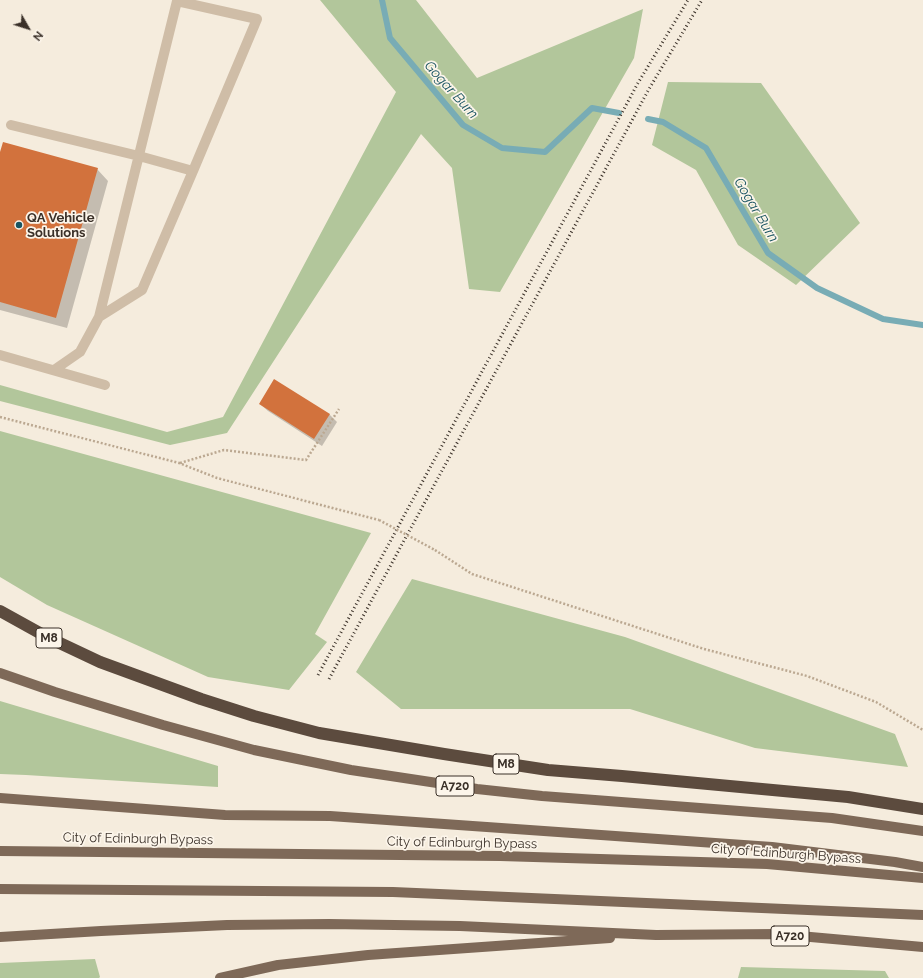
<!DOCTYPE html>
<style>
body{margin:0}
#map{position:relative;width:923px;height:978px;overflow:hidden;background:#f5ecdd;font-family:Raleway,sans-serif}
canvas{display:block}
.north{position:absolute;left:8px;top:8px;width:40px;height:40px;-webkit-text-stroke:3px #fcf5ea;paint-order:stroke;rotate:129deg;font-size:11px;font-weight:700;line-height:16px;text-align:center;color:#3a3028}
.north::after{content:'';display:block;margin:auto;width:14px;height:18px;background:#3a3028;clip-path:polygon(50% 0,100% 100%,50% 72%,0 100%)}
</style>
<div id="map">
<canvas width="923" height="978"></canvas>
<div class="north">N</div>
</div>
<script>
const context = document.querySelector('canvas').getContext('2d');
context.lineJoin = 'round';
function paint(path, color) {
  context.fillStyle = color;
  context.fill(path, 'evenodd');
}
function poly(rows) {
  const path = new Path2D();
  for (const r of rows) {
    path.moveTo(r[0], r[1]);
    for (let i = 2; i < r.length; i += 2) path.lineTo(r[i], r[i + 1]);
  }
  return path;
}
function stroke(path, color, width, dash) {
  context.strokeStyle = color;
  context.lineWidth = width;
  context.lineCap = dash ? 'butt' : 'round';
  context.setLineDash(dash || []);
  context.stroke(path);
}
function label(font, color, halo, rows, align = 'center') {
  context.font = font + ' Raleway,sans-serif';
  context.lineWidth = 3.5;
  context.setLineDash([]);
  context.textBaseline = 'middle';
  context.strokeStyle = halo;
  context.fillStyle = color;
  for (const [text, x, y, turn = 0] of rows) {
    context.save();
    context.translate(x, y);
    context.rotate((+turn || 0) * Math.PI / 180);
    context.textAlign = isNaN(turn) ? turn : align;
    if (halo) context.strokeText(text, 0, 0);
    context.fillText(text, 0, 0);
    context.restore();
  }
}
const green = poly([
 [320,0,416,0,477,78,643,9,634,58,500,292,469,289,452,168,421,134,227,433,170,445,0,401,0,385,167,432,223,417,396,92],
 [668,82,761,83,860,223,796,285,738,245,696,170,652,145],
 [0,431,371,533,315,634,327,642,289,690,208,677,47,605,0,577],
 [412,579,625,637,895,734,908,767,755,748,630,709,401,709,356,672],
 [0,701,218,766,218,787,26,775,0,774],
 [95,959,100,977,99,978,0,978,0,963],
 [741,967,885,971,889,978,738,978]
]);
const shadow = poly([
 [0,156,97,169,108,181,67,328,0,310],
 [260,404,329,414,337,422,322,446,268,411]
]);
const stream = poly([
 [382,0,390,38,463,125,502,148,545,152,592,108,619,113],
 [648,119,663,122,706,148,768,253,817,288,883,319,923,325]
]);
const building = poly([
 [3,142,98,168,56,318,0,302,0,152],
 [274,379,330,414,314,439,259,404]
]);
const path = poly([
 [0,417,179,463,217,478,379,520],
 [180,463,224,450,306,460,339,409],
 [435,550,472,574,704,649,807,676,876,702,923,730]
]);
const lane = poly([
 [11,125,139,156,193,171,142,290,99,317],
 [0,355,105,385],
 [54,370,80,352,99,317,177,1,257,19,193,171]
]);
const primary = poly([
 [0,673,55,692,163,725,254,750,351,770,477,789,542,796,832,818,923,831],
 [0,798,225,815,330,816,772,847,895,862,923,867],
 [0,851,500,856,767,864,923,878],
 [0,889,393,892,923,915],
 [0,937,101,931,227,925,329,924,460,926,656,935,777,934,923,947],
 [220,978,278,965,368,955,610,938]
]);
const highway = poly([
 [0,611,47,637,100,662,201,699,254,716,319,733,444,754,548,770,622,776,848,797,923,809]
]);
const rail = poly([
 [318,675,638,83,688,0],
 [329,679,649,89,702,0]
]);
const pathBridge = poly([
 [379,520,435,550]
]);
const markers = [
 [19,225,4,"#195461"]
];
const shields = [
 [49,638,26],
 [506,764,26],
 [455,786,38],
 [790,936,38]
];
const shieldNames = [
 ["M8",49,638],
 ["M8",506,764],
 ["A720",455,786],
 ["A720",790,936]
];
const poiNames = [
 ["QA Vehicle",27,218],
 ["Solutions",27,233]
];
const streetNames = [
 ["City of Edinburgh Bypass",138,839,1],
 ["City of Edinburgh Bypass",462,843,1],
 ["City of Edinburgh Bypass",786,854,4]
];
const waterNames = [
 ["Gogar Burn",451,90,48],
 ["Gogar Burn",756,210,59]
];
paint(green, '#b2c69b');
paint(shadow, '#0003');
stroke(stream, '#78acb5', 6);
paint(building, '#d2723d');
stroke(path, '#bba891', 2.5, [2, 2]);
stroke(lane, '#cfbda7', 10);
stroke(primary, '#7e6958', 10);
stroke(highway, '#5c4b3e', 12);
stroke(rail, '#3a3028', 3, [1, 3]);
stroke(pathBridge, '#bba891', 2.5, [2, 2]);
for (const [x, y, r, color] of markers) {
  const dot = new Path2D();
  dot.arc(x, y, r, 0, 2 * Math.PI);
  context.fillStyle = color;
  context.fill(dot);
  stroke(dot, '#fcf5ea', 1.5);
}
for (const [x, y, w] of shields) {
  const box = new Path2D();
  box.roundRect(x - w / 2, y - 10, w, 20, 3);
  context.fillStyle = '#fcf5ea';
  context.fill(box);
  stroke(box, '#3a3028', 1);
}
label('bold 12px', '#3a3028', null, shieldNames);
label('bold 13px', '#3a3028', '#fcf5ea', poiNames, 'left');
label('13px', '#3a3028', '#fcf5ea', streetNames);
label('italic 14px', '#195461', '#fcf5ea', waterNames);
</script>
